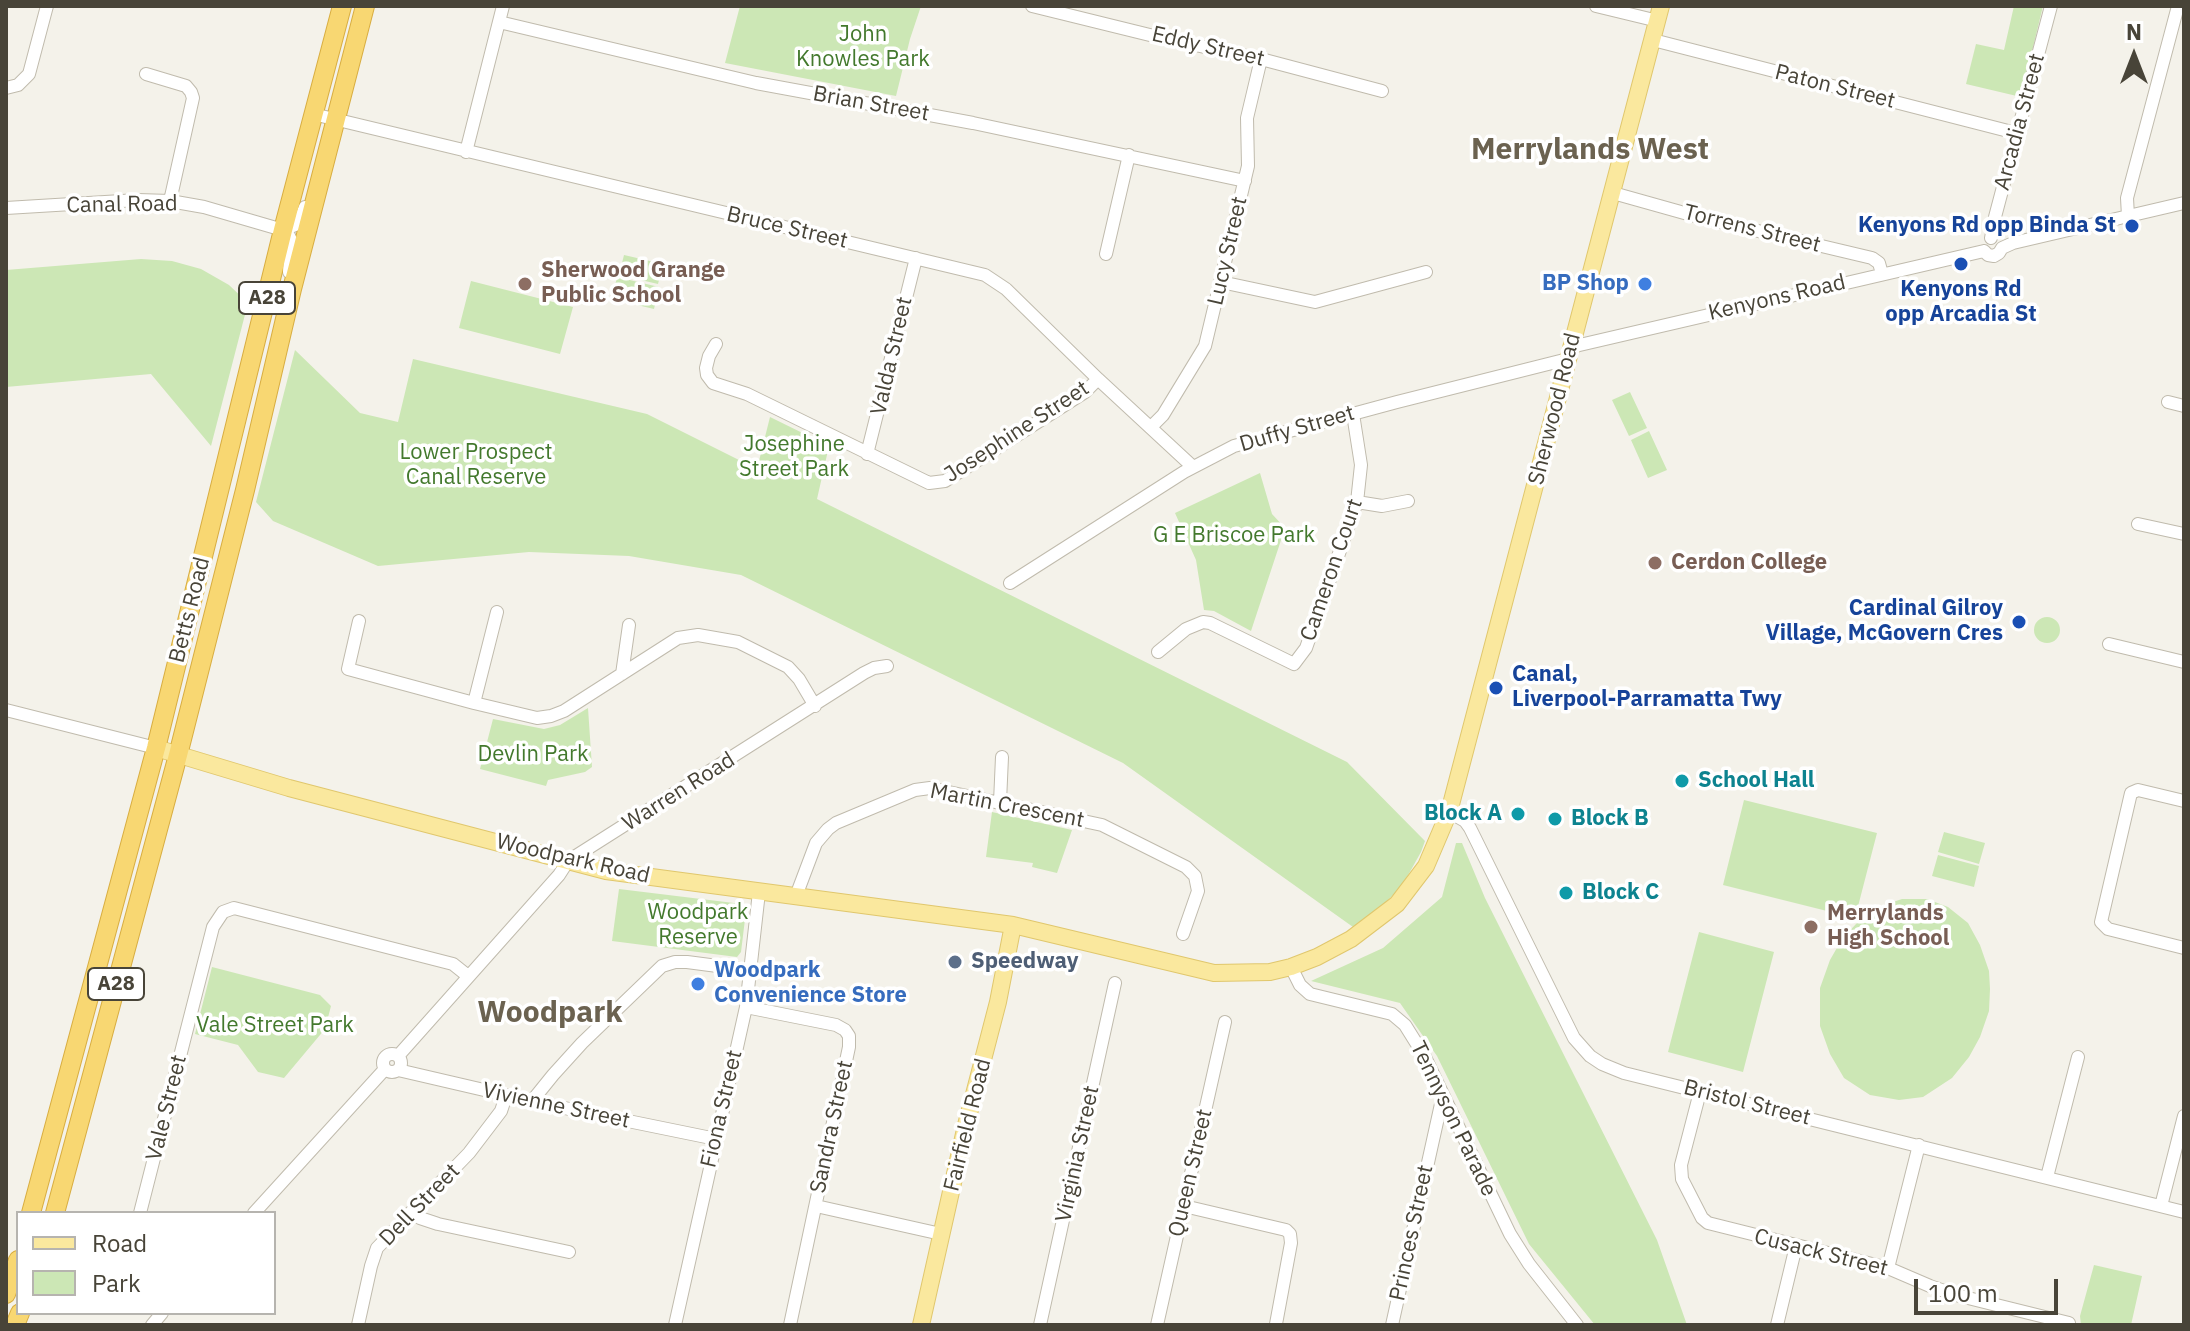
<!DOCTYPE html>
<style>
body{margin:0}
#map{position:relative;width:2190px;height:1331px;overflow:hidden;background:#f4f2ea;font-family:"IBM Plex Sans",sans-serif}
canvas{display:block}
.frame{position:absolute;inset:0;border:8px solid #484438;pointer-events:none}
.legend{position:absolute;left:16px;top:1211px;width:260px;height:104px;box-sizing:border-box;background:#fff;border:2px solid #b6b4af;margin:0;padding:10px 14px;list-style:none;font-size:24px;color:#484438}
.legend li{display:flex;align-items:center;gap:16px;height:40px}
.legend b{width:40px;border:2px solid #b6b4af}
.north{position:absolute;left:2094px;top:16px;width:80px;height:80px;-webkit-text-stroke:6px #fff;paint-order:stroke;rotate:0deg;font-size:22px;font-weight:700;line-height:32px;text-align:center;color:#484438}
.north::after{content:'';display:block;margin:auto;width:28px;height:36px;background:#484438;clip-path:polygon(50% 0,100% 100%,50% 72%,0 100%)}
.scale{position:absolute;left:1914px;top:1279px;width:144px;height:36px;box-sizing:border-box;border:4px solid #484438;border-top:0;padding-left:10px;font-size:24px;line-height:28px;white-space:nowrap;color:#484438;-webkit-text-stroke:6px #fff;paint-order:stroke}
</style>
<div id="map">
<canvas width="2190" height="1331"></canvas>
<div class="frame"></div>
<ul class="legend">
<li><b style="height:10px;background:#fae89e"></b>Road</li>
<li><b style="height:22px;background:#cce7b5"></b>Park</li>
</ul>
<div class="north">N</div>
<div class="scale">100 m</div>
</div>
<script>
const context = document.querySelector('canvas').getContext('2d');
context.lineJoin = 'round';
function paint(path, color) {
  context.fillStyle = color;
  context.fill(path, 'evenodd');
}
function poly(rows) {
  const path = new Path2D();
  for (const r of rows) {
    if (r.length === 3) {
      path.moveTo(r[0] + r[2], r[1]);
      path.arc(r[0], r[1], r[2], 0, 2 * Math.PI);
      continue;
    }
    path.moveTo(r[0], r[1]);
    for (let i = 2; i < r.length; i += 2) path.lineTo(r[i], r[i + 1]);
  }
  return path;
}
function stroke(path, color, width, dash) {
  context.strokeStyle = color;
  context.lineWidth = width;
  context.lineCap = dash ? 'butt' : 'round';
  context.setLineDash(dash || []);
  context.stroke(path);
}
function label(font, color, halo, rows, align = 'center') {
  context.font = font + ' "IBM Plex Sans",sans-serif';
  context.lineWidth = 7;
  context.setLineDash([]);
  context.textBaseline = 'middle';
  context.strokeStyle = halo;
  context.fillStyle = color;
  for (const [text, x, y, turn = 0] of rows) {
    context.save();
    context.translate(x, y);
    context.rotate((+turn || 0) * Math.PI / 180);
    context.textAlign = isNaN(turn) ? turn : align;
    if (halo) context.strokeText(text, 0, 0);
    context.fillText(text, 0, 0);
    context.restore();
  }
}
const green = poly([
 [740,6,921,6,910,39,896,96,725,63],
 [2014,6,2043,6,2021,97,1966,84,1976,44,2004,50],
 [624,255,663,264,658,284,619,275],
 [141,259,172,261,201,269,229,285,248,303,211,446,151,374,6,387,6,270],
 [617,277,659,287,654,309,612,299],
 [471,281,573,307,560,354,459,328],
 [295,350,360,413,398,422,413,359,647,414,757,469,770,417,829,446,817,499,1347,762,1425,841,1421,852,1402,886,1378,910,1353,927,1123,763,741,575,629,556,529,552,378,566,273,521,256,502],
 [1630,392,1647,428,1629,436,1612,400],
 [1649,431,1667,470,1648,478,1631,440],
 [1260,473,1272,514,1285,528,1251,631,1214,611,1204,610,1196,560,1175,513],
 [2047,630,13],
 [588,708,592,767,585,772,548,780,546,786,480,769,493,719,544,729,560,725],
 [1744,800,1877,833,1855,918,1723,885],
 [992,812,1072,830,1057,873,1032,867,1033,863,986,857],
 [1944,832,1985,843,1979,864,1938,852],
 [1456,843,1462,843,1485,898,1657,1240,1687,1325,1595,1325,1529,1244,1437,1056,1400,1003,1311,981,1383,948,1442,897],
 [1938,855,1979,866,1974,887,1932,876],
 [619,889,742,904,746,911,741,952,737,957,612,941],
 [1902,899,1927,899,1948,907,1968,923,1980,945,1989,971,1990,989,1989,1011,1980,1037,1969,1057,1952,1078,1923,1097,1899,1100,1870,1095,1844,1078,1830,1054,1820,1026,1820,988,1830,960,1842,939,1856,924,1878,907],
 [1699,932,1774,952,1743,1072,1668,1052],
 [212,967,320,995,331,1006,325,1029,284,1078,258,1072,238,1045,195,1034],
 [2094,1265,2142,1276,2131,1325,2081,1325,2080,1316]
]);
const minor = poly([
 [1032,6,1162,38,1261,59,1382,91],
 [1596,6,1658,21],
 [499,22,756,83,973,123,1245,181],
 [1653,40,2016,133],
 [146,74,186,86,191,92,193,98,170,201],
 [6,88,18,85,29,74,47,6],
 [313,114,985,275,1006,289,1098,379,1193,467],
 [466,152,503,6],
 [1613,193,1695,216,1872,258,1879,263,1882,274],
 [6,208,138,200,170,201,204,207,283,230,298,224,305,207],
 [2128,216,2127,198,2178,6],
 [283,230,288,234,291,240,289,272],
 [1991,238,1995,217,2051,6],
 [1984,251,1988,255,1994,256,1999,253,2002,248,2013,243,2184,203],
 [1106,254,1129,155],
 [1221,282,1315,302,1426,272],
 [716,344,709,356,706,368,707,375,713,383,747,394,929,483,945,481,1085,392,1098,379],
 [1571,347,1984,251],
 [2168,402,2184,406],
 [1151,427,1163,415,1205,346,1248,166,1247,118,1261,59],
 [867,454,916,258],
 [1357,502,1382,506,1408,501],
 [2138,524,2184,534],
 [1010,583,1184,472,1234,446,1397,402,1568,359],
 [359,621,348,669,474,703,537,718,551,716,564,711,678,638,698,635,738,642,788,667,799,679,815,706],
 [2109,644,2184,662],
 [1158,652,1186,629,1203,622,1210,623,1294,664,1306,648,1357,502,1361,465,1353,414],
 [622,674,629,625],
 [474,703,497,612],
 [6,710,156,748],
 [2184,801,2138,790,2131,793,2101,922,2108,929,2184,948],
 [1000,802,1002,757],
 [1449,812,1465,821,1470,828,1574,1038,1590,1056,1602,1064,1624,1073,2184,1212],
 [796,896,816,843,828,829,836,823,915,790,930,788,1102,825,1186,867,1195,876,1198,891,1183,934],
 [1291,967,1300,985,1310,994,1392,1014,1405,1025,1425,1057,1510,1234,1529,1264,1577,1325],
 [746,1007,836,1025,845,1030,849,1036,849,1047,790,1325],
 [392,1063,9],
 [398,1056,559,875,568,861,864,673,874,668,887,666],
 [398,1070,540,1103,716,1139],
 [1700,1092,1681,1165,1682,1179,1702,1218,1708,1223,1888,1268,1930,1286,1956,1295,2069,1323],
 [532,1101,553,1075,582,1043,662,966,675,962,687,962,748,970],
 [2047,1177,2078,1057],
 [816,1206,941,1234],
 [1184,1206,1286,1230,1290,1234,1291,1243,1276,1324],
 [2161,1206,2184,1116],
 [411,1212,420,1218,438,1224,569,1252],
 [140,1213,213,927,223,912,234,908,453,964,468,976],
 [254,1213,385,1069],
 [1888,1268,1919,1145],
 [152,1325,162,1313],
 [358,1325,371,1266,377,1248,469,1153,501,1111,506,1096],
 [675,1325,746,1007,759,892],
 [1040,1325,1115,983],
 [1157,1325,1225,1022],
 [1392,1325,1443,1095],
 [1777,1325,1796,1246]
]);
const major = poly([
 [156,748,289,788,606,871,1013,925,1214,973,1270,972,1291,967,1317,957,1351,939,1397,904,1426,866,1449,812,1661,6],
 [921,1325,966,1125,998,1002,1013,925]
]);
const highway = poly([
 [31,1213,156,748,283,230,342,6],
 [55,1213,178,755,245,490,292,289,365,6],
 [6,1294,18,1260],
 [15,1325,20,1313]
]);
const markers = [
 [2132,226,8,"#1a4fb4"],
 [1961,264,8,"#1a4fb4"],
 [525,284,8,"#8d6e63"],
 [1645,284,8,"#3f7fe0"],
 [1655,563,8,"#8d6e63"],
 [2019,622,8,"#1a4fb4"],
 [1496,688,8,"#1a4fb4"],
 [1682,781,8,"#0f9aa8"],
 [1518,814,8,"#0f9aa8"],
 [1555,819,8,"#0f9aa8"],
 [1566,893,8,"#0f9aa8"],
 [1811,927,8,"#8d6e63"],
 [955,962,8,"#5c6f8a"],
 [698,984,8,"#3f7fe0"]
];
const shields = [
 [267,298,56],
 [116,984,56]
];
const shieldNames = [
 ["A28",267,298],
 ["A28",116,984]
];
const parkNames = [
 ["John",863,35],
 ["Knowles Park",863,60],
 ["Josephine",794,445],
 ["Street Park",794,470],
 ["Lower Prospect",476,453],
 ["Canal Reserve",476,478],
 ["G E Briscoe Park",1234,536],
 ["Devlin Park",533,755],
 ["Woodpark",698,913],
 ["Reserve",698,938],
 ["Vale Street Park",275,1026]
];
const streetNames = [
 ["Eddy Street",1208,47,13],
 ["Paton Street",1835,87,14],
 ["Brian Street",871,104,10],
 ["Arcadia Street",2020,122,-75],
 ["Canal Road",122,205,-1],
 ["Bruce Street",787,228,13],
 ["Torrens Street",1752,229,14],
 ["Lucy Street",1228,251,-77],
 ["Kenyons Road",1777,298,-13],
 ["Valda Street",892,356,-77],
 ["Sherwood Road",1555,409,-76],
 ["Duffy Street",1297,429,-16],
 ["Josephine Street",1017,432,-33],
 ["Cameron Court",1332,570,-71],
 ["Betts Road",190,610,-76],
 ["Warren Road",679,792,-32],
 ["Martin Crescent",1007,806,11],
 ["Woodpark Road",573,859,13],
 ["Bristol Street",1747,1103,14],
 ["Vivienne Street",556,1106,12],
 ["Vale Street",167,1108,-76],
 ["Fiona Street",722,1109,-77],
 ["Tennyson Parade",1453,1119,64],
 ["Fairfield Road",968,1125,-76],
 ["Sandra Street",832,1127,-78],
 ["Virginia Street",1078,1154,-78],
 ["Queen Street",1191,1173,-77],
 ["Dell Street",420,1205,-46],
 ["Princes Street",1412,1233,-78],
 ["Cusack Street",1821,1253,14]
];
const transitNames = [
 ["Kenyons Rd opp Binda St",2116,226],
 ["Kenyons Rd",1961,290,"center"],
 ["opp Arcadia St",1961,315,"center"],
 ["Cardinal Gilroy",2003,609],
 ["Village, McGovern Cres",2003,634],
 ["Canal,",1512,675,"left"],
 ["Liverpool-Parramatta Twy",1512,700,"left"]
];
const educationNames = [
 ["Sherwood Grange",541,271],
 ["Public School",541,296],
 ["Cerdon College",1671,563],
 ["Merrylands",1827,914],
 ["High School",1827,939]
];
const shopNames = [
 ["BP Shop",1629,284],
 ["Woodpark",714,971,"left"],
 ["Convenience Store",714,996,"left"]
];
const cultureNames = [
 ["School Hall",1698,781],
 ["Block A",1502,814,"right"],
 ["Block B",1571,819],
 ["Block C",1582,893]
];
const serviceNames = [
 ["Speedway",971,962]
];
const districtNames = [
 ["Merrylands West",1590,150],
 ["Woodpark",550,1013]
];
paint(green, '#cce7b5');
stroke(minor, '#c0bbad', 14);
stroke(major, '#e0c76d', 18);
stroke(highway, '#d8ad41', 20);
stroke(minor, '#fff', 12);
stroke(major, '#fae89e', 16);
stroke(highway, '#f8d772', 18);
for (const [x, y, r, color] of markers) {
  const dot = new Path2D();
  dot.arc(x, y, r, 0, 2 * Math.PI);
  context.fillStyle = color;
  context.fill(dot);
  stroke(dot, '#fff', 3);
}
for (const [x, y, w] of shields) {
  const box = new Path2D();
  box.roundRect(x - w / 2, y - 16, w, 32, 6);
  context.fillStyle = '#fff';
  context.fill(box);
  stroke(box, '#484438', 2);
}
label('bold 20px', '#484438', null, shieldNames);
label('22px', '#43792d', '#fff', parkNames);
label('22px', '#484438', '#fff', streetNames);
label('bold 22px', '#164399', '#fff', transitNames, 'right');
label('bold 22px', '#785e54', '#fff', educationNames, 'left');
label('bold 22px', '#366cbe', '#fff', shopNames, 'right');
label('bold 22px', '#0d838f', '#fff', cultureNames, 'left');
label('bold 22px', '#4e5e75', '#fff', serviceNames, 'left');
label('bold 30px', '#6b6250', '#fff', districtNames);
</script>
